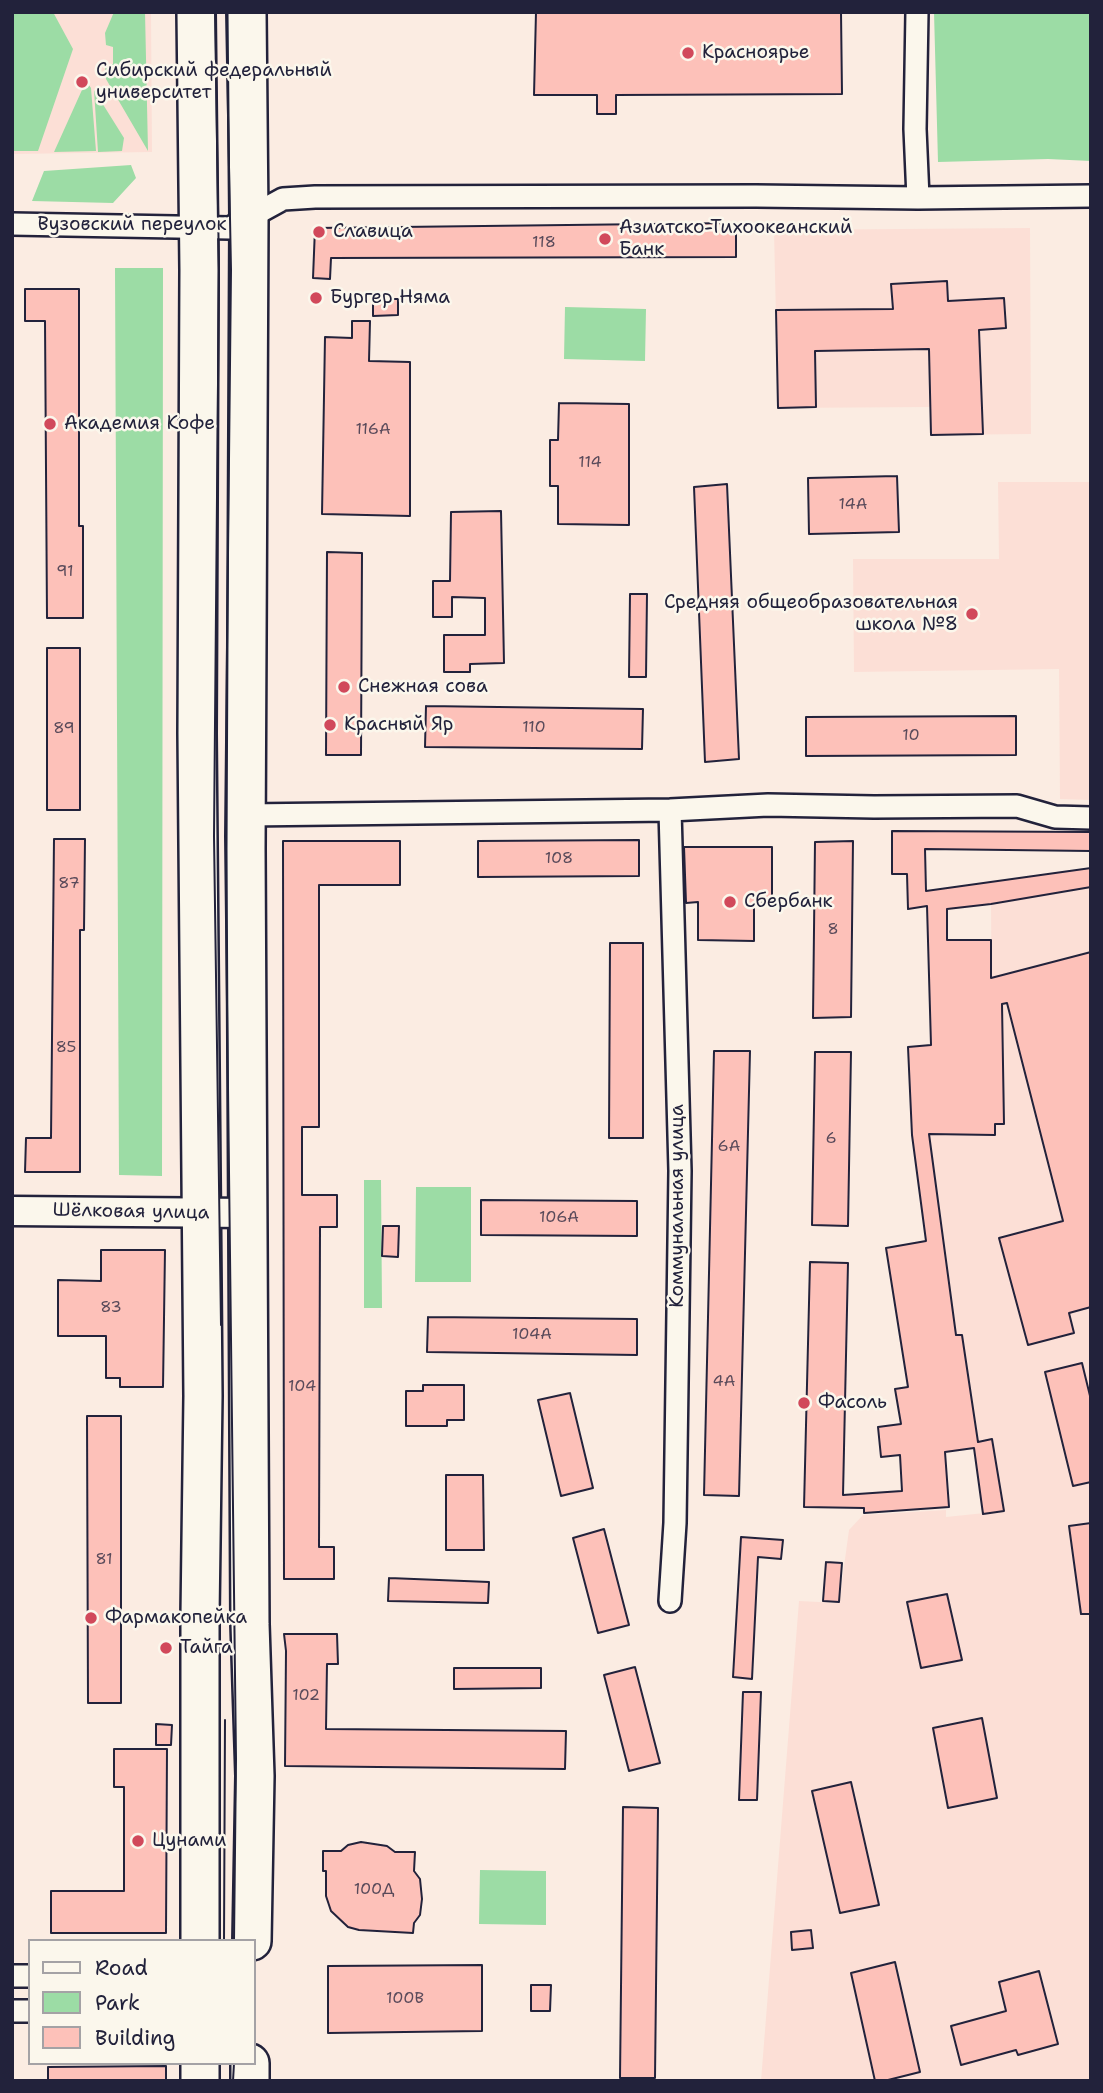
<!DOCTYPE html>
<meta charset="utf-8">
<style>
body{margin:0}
#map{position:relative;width:1103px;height:2093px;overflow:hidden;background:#fbece2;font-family:"Shantell Sans",sans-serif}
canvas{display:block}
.frame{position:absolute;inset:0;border:14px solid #22223b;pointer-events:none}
.legend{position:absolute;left:28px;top:1939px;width:228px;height:126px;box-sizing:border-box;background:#fbf7ec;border:2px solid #a4a2a5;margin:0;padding:9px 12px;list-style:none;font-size:21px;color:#22223b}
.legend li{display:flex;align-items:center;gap:14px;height:35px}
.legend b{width:35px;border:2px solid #a4a2a5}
</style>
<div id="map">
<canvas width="1103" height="2093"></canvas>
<div class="frame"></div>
<ul class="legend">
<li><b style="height:9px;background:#fbf7ec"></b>Road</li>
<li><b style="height:19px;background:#9cdca5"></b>Park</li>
<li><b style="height:19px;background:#fdc1b9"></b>Building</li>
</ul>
</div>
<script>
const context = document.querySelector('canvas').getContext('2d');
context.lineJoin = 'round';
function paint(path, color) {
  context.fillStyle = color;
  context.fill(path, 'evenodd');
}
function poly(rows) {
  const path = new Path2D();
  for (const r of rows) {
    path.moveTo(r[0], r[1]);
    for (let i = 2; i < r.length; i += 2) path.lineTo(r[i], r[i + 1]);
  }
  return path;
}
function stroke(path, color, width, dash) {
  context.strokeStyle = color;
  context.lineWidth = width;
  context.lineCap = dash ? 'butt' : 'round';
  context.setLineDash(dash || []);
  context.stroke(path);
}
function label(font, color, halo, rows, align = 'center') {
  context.font = font + ' "Shantell Sans",sans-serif';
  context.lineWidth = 5;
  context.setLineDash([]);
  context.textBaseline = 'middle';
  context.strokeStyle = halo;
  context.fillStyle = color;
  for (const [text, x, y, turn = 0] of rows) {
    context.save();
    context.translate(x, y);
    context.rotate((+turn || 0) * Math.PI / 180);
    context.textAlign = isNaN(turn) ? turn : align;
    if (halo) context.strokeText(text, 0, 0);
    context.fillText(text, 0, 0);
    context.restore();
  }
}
const built = poly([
 [12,12,151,12,152,152,12,154],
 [1030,228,1031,434,931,435,930,407,778,408,774,230],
 [998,482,1091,482,1091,800,1060,799,1059,669,854,672,853,559,999,559],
 [1091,887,1091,2081,761,2081,799,1601,839,1603,849,1530,863,1515,946,1510,946,1517,1004,1511,992,1440,978,1442,962,1335,956,1335,929,1134,995,1135,995,1124,1004,1123,1002,1037,992,1037,991,904]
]);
const green = poly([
 [12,12,53,12,73,49,38,151,12,151],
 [114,12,145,12,148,151,106,79,105,66,113,64,113,47,106,45,105,33],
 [934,12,1091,12,1091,161,1048,159,938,162],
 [86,81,91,88,96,151,54,152],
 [94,90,124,138,122,151,98,152],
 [131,165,136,178,113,203,32,201,44,171],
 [115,268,163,268,162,1176,119,1175],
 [565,307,646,309,645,361,564,359],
 [364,1180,381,1180,382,1308,364,1308],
 [416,1187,471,1187,471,1282,415,1282],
 [480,1870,546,1871,546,1925,479,1924]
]);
const building = poly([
 [536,12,841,12,842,94,616,95,616,114,597,114,597,95,534,95,536,12],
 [736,223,736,257,331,258,330,279,313,278,315,228,736,223],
 [947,281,948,301,1004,298,1006,328,979,330,983,434,931,435,929,349,815,351,816,407,778,408,776,310,893,309,891,284,947,281],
 [25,289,79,289,79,526,83,526,83,618,47,618,45,321,25,321,25,289],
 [373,299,398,299,398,315,373,316,373,299],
 [352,321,370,321,369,361,410,362,410,516,322,514,325,337,352,338,352,321],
 [559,403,629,404,629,525,558,524,558,486,550,486,550,440,558,440,559,403],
 [897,476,899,532,809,534,808,478,897,476],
 [727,484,739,759,705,762,694,487,727,484],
 [501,511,504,663,470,664,470,672,444,672,444,635,485,635,485,598,452,597,452,617,433,617,433,581,450,581,451,512,501,511],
 [327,552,362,553,361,755,326,755,327,552],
 [630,594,647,594,646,677,629,677,630,594],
 [47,648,80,648,80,810,47,810,47,648],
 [426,706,643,709,642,749,425,747,426,706],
 [1016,716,1016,755,806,756,806,717,1016,716],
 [892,831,1091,832,1091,851,925,849,926,891,1091,868,1091,887,991,904,947,909,947,940,991,940,991,978,1091,952,1091,1307,1069,1313,1074,1333,1028,1345,999,1238,1063,1221,1007,1003,1002,1004,1004,1124,995,1124,995,1135,929,1134,956,1335,962,1335,978,1442,992,1439,1004,1511,983,1514,974,1448,945,1452,949,1507,864,1513,864,1508,804,1507,810,1262,848,1263,843,1495,902,1491,900,1455,881,1457,878,1427,901,1424,895,1389,908,1387,886,1248,926,1241,912,1135,908,1047,931,1045,927,906,908,909,907,874,892,874,892,831],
 [54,839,85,839,84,930,80,930,80,1172,25,1172,26,1138,51,1138,54,839],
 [639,840,639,876,478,877,478,841,639,840],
 [283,841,400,841,400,885,319,885,319,1127,302,1127,302,1195,337,1195,337,1227,320,1227,319,1547,334,1547,334,1579,284,1579,283,841],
 [853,841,851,1017,813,1018,815,842,853,841],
 [684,847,772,847,772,903,754,902,754,941,698,940,698,902,686,903,684,847],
 [610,943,643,943,643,1138,609,1138,610,943],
 [714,1051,750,1051,739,1496,704,1495,714,1051],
 [815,1052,851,1052,848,1226,812,1225,815,1052],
 [481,1200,637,1201,637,1236,481,1235,481,1200],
 [383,1226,399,1226,398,1257,382,1256,383,1226],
 [101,1250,165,1250,163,1387,120,1387,120,1378,106,1378,106,1336,58,1336,58,1280,101,1281,101,1250],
 [428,1317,637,1319,637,1355,427,1352,428,1317],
 [1082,1363,1091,1400,1091,1482,1073,1486,1045,1372,1082,1363],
 [423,1385,464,1385,464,1420,447,1420,447,1426,406,1426,406,1391,423,1391,423,1385],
 [570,1393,593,1488,561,1496,538,1400,570,1393],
 [87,1416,121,1416,121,1703,88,1703,87,1416],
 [446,1475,483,1475,484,1550,446,1550,446,1475],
 [1091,1523,1091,1614,1081,1614,1069,1526,1091,1523],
 [604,1529,629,1625,598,1633,573,1538,604,1529],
 [741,1537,783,1540,781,1559,758,1557,752,1679,733,1677,741,1537],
 [826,1562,842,1563,839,1602,823,1601,826,1562],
 [389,1578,489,1582,488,1603,388,1601,389,1578],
 [947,1594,962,1660,921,1668,907,1602,947,1594],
 [284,1634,337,1634,338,1664,327,1664,326,1729,566,1731,565,1769,285,1766,286,1651,284,1634],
 [635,1667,660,1763,629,1771,604,1675,635,1667],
 [454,1668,541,1668,541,1688,454,1689,454,1668],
 [743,1692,761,1692,757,1800,739,1800,743,1692],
 [982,1718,997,1798,948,1808,933,1728,982,1718],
 [156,1724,172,1725,171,1745,156,1745,156,1724],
 [114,1749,167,1749,166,1933,51,1933,51,1891,124,1891,124,1787,114,1787,114,1749],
 [851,1782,879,1905,840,1913,812,1791,851,1782],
 [623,1807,658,1808,655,2078,620,2078,623,1807],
 [361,1842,387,1846,395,1852,415,1852,414,1871,420,1879,422,1899,420,1915,414,1923,413,1933,359,1930,348,1927,331,1911,326,1896,326,1871,323,1871,323,1851,341,1851,348,1845,361,1842],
 [811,1930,813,1948,792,1950,791,1932,811,1930],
 [895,1962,920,2072,884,2081,875,2081,851,1973,895,1962],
 [482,1965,482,2031,328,2033,328,1966,482,1965],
 [1039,1971,1058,2044,1018,2055,1016,2050,961,2065,951,2026,1006,2011,999,1982,1039,1971],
 [531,1985,551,1985,550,2011,531,2011,531,1985],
 [166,2066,166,2081,48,2081,48,2067,166,2066]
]);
const minor = poly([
 [917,12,915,129,918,198],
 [12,224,230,228,283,199,315,197,756,196,918,198,1091,196],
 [670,810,680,1171,675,1523,670,1601],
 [246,815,670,810,768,805,874,807,1017,806,1055,817,1091,818],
 [12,1976,30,1976],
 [12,2011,30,2011]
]);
const tertiary = poly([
 [12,1211,249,1213]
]);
const trunk = poly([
 [196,12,199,270,197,733,203,1396,200,1615,200,1941],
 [247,12,249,219,246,848,250,1624,255,1776,252,1941],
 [200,2063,200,2081],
 [250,2081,250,2063]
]);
const tram = poly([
 [215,12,219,270,214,836,221,1325],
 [226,12,231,270,225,836,236,1759,234,1941],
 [224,1941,225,1720],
 [233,2081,234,2063]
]);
const markers = [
 [688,53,7,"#d1495b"],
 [82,82,7,"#d1495b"],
 [319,232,7,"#d1495b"],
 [605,239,7,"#d1495b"],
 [316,298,7,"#d1495b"],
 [50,424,7,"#d1495b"],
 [972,614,7,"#d1495b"],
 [344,687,7,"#d1495b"],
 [330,725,7,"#d1495b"],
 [730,902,7,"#d1495b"],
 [804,1403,7,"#d1495b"],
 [91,1618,7,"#d1495b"],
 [166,1648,7,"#d1495b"],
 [138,1841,7,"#d1495b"]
];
const numberNames = [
 ["118",544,243],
 ["116А",373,430],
 ["114",590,463],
 ["14А",853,505],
 ["91",65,572],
 ["110",534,728],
 ["89",64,729],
 ["10",911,736],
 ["108",559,859],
 ["87",69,884],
 ["8",833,930],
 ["85",66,1048],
 ["6",831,1139],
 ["6А",729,1147],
 ["106А",559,1218],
 ["83",111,1308],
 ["104А",532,1335],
 ["4А",724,1382],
 ["104",302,1387],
 ["81",104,1560],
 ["102",306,1696],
 ["100Д",374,1890],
 ["100В",405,1999]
];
const poiNames = [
 ["Красноярье",702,53],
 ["Сибирский федеральный",96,71],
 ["университет",96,93],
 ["Азиатско-Тихоокеанский",619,228],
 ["Банк",619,250],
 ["Славица",333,232],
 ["Бургер Няма",330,298],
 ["Академия Кофе",64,424],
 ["Средняя общеобразовательная",958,603,"right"],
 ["школа №8",958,625,"right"],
 ["Снежная сова",358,687],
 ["Красный Яр",344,725],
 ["Сбербанк",744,902],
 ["Фасоль",818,1403],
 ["Фармакопейка",105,1618],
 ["Тайга",180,1648],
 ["Цунами",152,1841]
];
const streetNames = [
 ["Вузовский переулок",132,225],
 ["Коммунальная улица",678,1206,-90],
 ["Шёлковая улица",131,1212,1]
];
paint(built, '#fcdfd6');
paint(green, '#9cdca5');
paint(building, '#fdc1b9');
stroke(building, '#22223b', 2);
stroke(minor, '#22223b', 26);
stroke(tertiary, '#22223b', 33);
stroke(trunk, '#22223b', 42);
stroke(minor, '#fbf7ec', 21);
stroke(tertiary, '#fbf7ec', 28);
stroke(trunk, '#fbf7ec', 37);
stroke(tram, '#22223b', 2);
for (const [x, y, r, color] of markers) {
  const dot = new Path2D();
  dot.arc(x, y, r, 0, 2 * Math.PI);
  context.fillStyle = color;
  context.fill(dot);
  stroke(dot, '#fbf7ec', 2.5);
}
label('16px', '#594a5a', null, numberNames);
label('19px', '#22223b', '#fbf7ec', poiNames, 'left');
label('19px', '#22223b', '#fbf7ec', streetNames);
</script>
